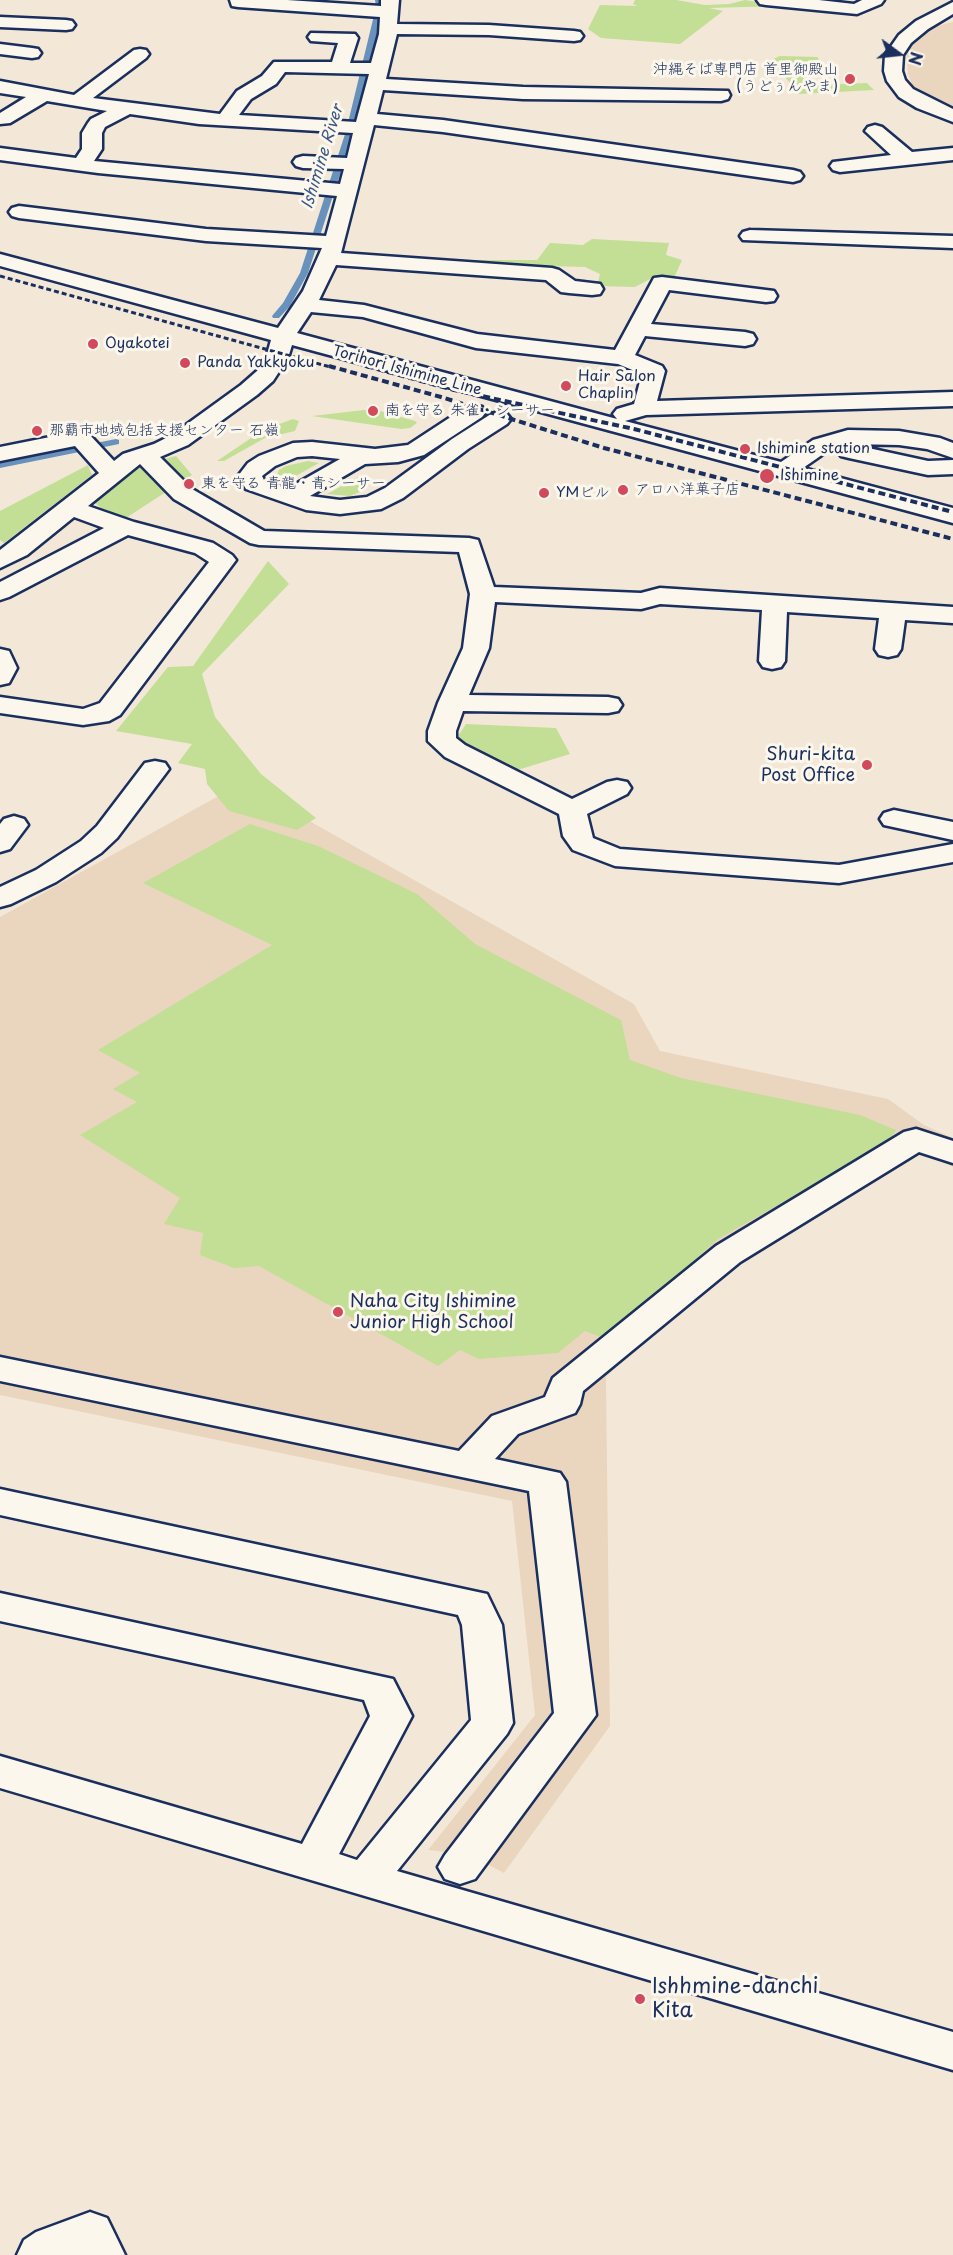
<!DOCTYPE html>
<meta charset="utf-8">
<style>
body{margin:0}
#map{position:relative;width:953px;height:2255px;overflow:hidden;background:#f3e8d8;font-family:"Playpen Sans",sans-serif}
canvas{display:block}
.north{position:absolute;left:869px;top:24px;width:60px;height:60px;-webkit-text-stroke:4px #fbf7ec;paint-order:stroke;rotate:105deg;font-size:16px;font-weight:700;line-height:24px;text-align:center;color:#1b2f5e}
.north::after{content:'';display:block;margin:auto;width:21px;height:27px;background:#1b2f5e;clip-path:polygon(50% 0,100% 100%,50% 72%,0 100%)}
</style>
<div id="map">
<canvas width="953" height="2255"></canvas>
<div class="north">N</div>
</div>
<script>
const context = document.querySelector('canvas').getContext('2d');
context.lineJoin = 'round';
function paint(path, color) {
  context.fillStyle = color;
  context.fill(path, 'evenodd');
}
function poly(rows) {
  const path = new Path2D();
  for (const r of rows) {
    path.moveTo(r[0], r[1]);
    for (let i = 2; i < r.length; i += 2) path.lineTo(r[i], r[i + 1]);
  }
  return path;
}
function stroke(path, color, width, dash) {
  context.strokeStyle = color;
  context.lineWidth = width;
  context.lineCap = dash ? 'butt' : 'round';
  context.setLineDash(dash || []);
  context.stroke(path);
}
function label(font, color, halo, rows, align = 'center') {
  context.font = font + ' "Playpen Sans","Klee One",sans-serif';
  context.lineWidth = 6;
  context.setLineDash([]);
  context.textBaseline = 'middle';
  context.strokeStyle = halo;
  context.fillStyle = color;
  for (const [text, x, y, turn = 0] of rows) {
    context.save();
    context.translate(x, y);
    context.rotate((+turn || 0) * Math.PI / 180);
    context.textAlign = isNaN(turn) ? turn : align;
    if (halo) context.strokeText(text, 0, 0);
    context.fillText(text, 0, 0);
    context.restore();
  }
}
const built = poly([
 [953,22,953,112,914,90,908,74,906,51,914,39,926,32,937,26],
 [242,783,634,1004,660,1051,888,1099,924,1125,953,1138,953,1167,920,1151,747,1246,606,1377,610,1726,504,1873,470,1855,428,1850,535,1715,512,1501,0,1395,0,917]
]);
const green = poly([
 [635,0,676,0,705,5,729,4,745,0,781,6,709,8,723,11,680,44,601,38,588,29,600,5,637,6,633,4],
 [780,56,818,57,820,69,807,69,806,80,816,85,867,83,874,90,799,94,771,60],
 [592,239,669,243,666,255,682,260,674,278,652,278,635,287,597,286,600,274,585,267,471,264,474,260,537,260,550,243,583,245],
 [373,409,415,421,417,423,410,428,401,429,312,416],
 [293,419,299,421,295,431,265,438,224,461,217,461,263,430],
 [176,456,192,475,126,518,101,508,94,502,135,466],
 [308,461,319,463,285,482,279,479,277,475,279,470,286,466],
 [88,465,92,475,4,543,0,540,0,511],
 [360,476,369,483,360,492,350,496,327,494],
 [268,561,289,584,202,674,215,717,261,774,316,818,297,830,229,811,207,784,205,769,178,763,192,744,116,731,168,667,193,666],
 [466,724,556,728,570,754,514,771,456,739],
 [250,824,318,846,417,894,475,944,621,1020,630,1060,681,1078,860,1115,896,1130,889,1142,718,1239,606,1339,585,1331,558,1353,479,1359,460,1350,438,1366,259,1266,234,1268,200,1255,203,1233,164,1224,180,1198,80,1135,137,1102,113,1089,140,1073,98,1050,272,945,143,883]
]);
const stream = poly([
 [375,0,383,0,384,7,354,131,308,273,290,306,279,318,273,318,272,316,283,303,300,273,346,131,376,7,375,0],
 [116,439,119,440,119,444,0,468,0,462,116,439]
]);
const minor = poly([
 [230,0,287,0,381,6,381,0,399,0,397,24,489,25,574,31,580,32,583,36,580,40,574,41,489,35,397,34,386,79,523,87,728,91,730,95,728,99,721,101,523,99,383,90,377,114,443,120,793,170,800,172,803,176,800,180,793,182,443,132,374,125,341,253,552,268,559,270,575,281,600,284,603,289,600,294,592,295,569,293,561,292,546,280,336,265,319,300,364,305,477,334,615,350,654,278,662,277,774,291,777,296,774,301,766,302,669,290,651,324,745,332,753,334,756,339,753,344,745,346,645,336,635,355,662,366,665,371,657,401,953,392,953,406,646,415,625,421,781,462,813,440,848,430,899,431,940,438,953,443,953,458,927,449,899,445,850,444,928,461,953,460,953,474,928,475,849,458,841,456,837,451,840,447,829,450,803,468,953,508,953,523,292,345,288,358,273,381,257,395,188,445,160,457,192,489,264,531,469,538,478,540,494,587,641,593,660,588,953,607,953,623,905,620,901,649,897,655,888,657,879,655,875,649,879,618,787,612,785,661,781,667,772,669,763,667,759,661,762,610,660,604,641,609,495,602,489,648,469,695,608,697,618,699,622,705,618,711,608,713,463,711,456,731,456,738,465,745,572,799,607,782,617,780,627,782,631,788,627,794,587,814,593,838,620,849,839,865,953,844,953,862,839,883,615,866,573,850,563,836,559,814,445,757,428,741,428,731,438,703,463,648,470,594,459,552,259,545,250,543,174,499,140,464,88,506,134,522,213,543,232,555,236,560,120,715,109,721,83,725,0,713,0,697,83,709,100,703,209,562,195,553,128,535,9,597,0,600,0,582,104,528,74,517,27,555,0,568,0,550,99,473,75,446,0,461,0,447,80,431,88,433,114,461,123,454,154,444,172,435,241,385,257,371,266,358,271,340,0,266,0,254,278,328,303,291,322,248,206,241,19,218,12,216,9,212,12,208,19,206,206,229,326,236,337,196,98,173,0,160,0,148,76,158,82,149,82,133,88,123,91,119,107,111,47,101,10,123,0,124,0,113,26,97,0,93,0,81,74,95,134,50,140,49,146,50,149,54,146,58,93,98,220,114,237,91,262,76,274,62,332,62,338,43,311,41,308,37,311,33,355,34,358,38,350,63,371,63,379,34,380,17,238,7,232,6,230,0],
 [285,72,369,74,356,122,239,115,251,99,276,84,285,72],
 [130,114,199,124,353,133,347,158,303,156,296,158,293,162,296,166,303,168,344,169,340,184,94,161,102,149,102,133,105,127,130,114],
 [311,312,363,317,476,348,618,364,642,374,634,404,617,409,613,414,617,419,297,333,311,312],
 [757,0,819,0,854,4,862,0,884,0,881,4,857,14,766,5,760,4,757,0],
 [953,2,953,14,928,29,911,43,903,55,902,71,905,80,913,89,953,109,953,122,917,108,899,97,887,81,884,71,885,55,899,35,916,21,953,2],
 [0,17,66,20,72,21,75,25,72,29,66,30,0,27,0,17],
 [0,44,32,48,38,49,41,53,38,57,32,58,0,54,0,44],
 [875,125,882,127,912,152,953,148,953,160,840,172,833,170,830,166,833,162,891,155,865,131,868,127,875,125],
 [750,230,953,236,953,248,743,240,740,236,743,232,750,230],
 [474,405,482,407,486,412,482,417,424,455,398,462,365,464,310,496,340,500,367,497,385,488,452,439,491,414,499,412,507,414,511,419,507,424,468,449,403,498,381,509,340,514,306,510,246,489,238,476,248,463,259,456,293,443,312,442,375,449,408,445,466,407,474,405],
 [312,456,340,459,287,489,264,480,262,476,275,466,297,457,312,456],
 [0,649,9,651,17,668,9,683,0,685,0,649],
 [155,761,165,763,169,769,117,838,101,853,56,882,11,904,0,907,0,887,36,870,81,841,97,826,145,763,155,761],
 [894,810,953,822,953,840,884,825,880,819,884,813,894,810],
 [14,816,24,819,28,825,10,849,0,852,0,824,4,819,14,816],
 [916,1129,953,1141,953,1163,919,1152,740,1262,583,1391,580,1404,575,1413,518,1434,495,1459,560,1473,566,1482,596,1715,475,1879,460,1884,445,1879,438,1867,445,1855,554,1713,529,1491,0,1381,0,1357,459,1451,492,1416,545,1397,553,1378,716,1246,904,1132,916,1129],
 [0,1489,487,1594,502,1625,513,1723,507,1734,397,1871,953,2032,953,2070,0,1788,0,1756,302,1844,370,1716,364,1700,0,1621,0,1593,393,1679,412,1716,339,1854,357,1860,471,1720,462,1625,458,1615,0,1515,0,1489],
 [90,2212,107,2218,125,2255,17,2255,24,2240,36,2232,90,2212]
]);
const railFar1 = poly([
 [0,276,334,368],
 [365,366,371,368]
]);
const rail = poly([
 [329,366,441,397,604,448,953,539],
 [366,366,454,390,634,429,953,512]
]);
const markers = [
 [850,79,6,"#d1495b"],
 [93,344,6,"#d1495b"],
 [185,363,6,"#d1495b"],
 [566,386,6,"#d1495b"],
 [373,411,6,"#d1495b"],
 [37,431,6,"#d1495b"],
 [745,449,6,"#d1495b"],
 [767,476,8,"#d1495b"],
 [189,484,6,"#d1495b"],
 [623,490,6,"#d1495b"],
 [544,493,6,"#d1495b"],
 [867,765,6,"#d1495b"],
 [338,1312,6,"#d1495b"],
 [640,1999,6,"#d1495b"]
];
const farPoinames = [
 ["沖縄そば専門店 首里御殿山",838,70,"right"],
 ["(うどぅんやま)",838,87,"right"],
 ["Oyakotei",105,344],
 ["Panda Yakkyoku",197,363],
 ["Hair Salon",578,377],
 ["Chaplin",578,394],
 ["南を守る 朱雀・シーサー",385,411],
 ["那覇市地域包括支援センター 石嶺",49,431],
 ["Ishimine station",757,449],
 ["Ishimine",780,476],
 ["東を守る 青龍・青シーサー",201,484],
 ["アロハ洋菓子店",635,490],
 ["YMビル",556,493]
];
const farStreetnames = [
 ["Torihori Ishimine Line",407,371,15]
];
const farWaternames = [
 ["Ishimine River",323,157,-73]
];
const poiNames = [
 ["Shuri-kita",855,755],
 ["Post Office",855,776],
 ["Naha City Ishimine",350,1302,"left"],
 ["Junior High School",350,1323,"left"]
];
const nearPoinames = [
 ["Ishhmine-danchi",652,1987],
 ["Kita",652,2011]
];
paint(built, '#ead6bf');
paint(green, '#c3de95');
paint(stream, '#6892bc');
stroke(minor, '#1b2f5e', 5);
paint(minor, '#fbf7ec');
stroke(railFar1, '#1b2f5e', 3, [5, 3]);
stroke(rail, '#1b2f5e', 4, [7, 4]);
for (const [x, y, r, color] of markers) {
  const dot = new Path2D();
  dot.arc(x, y, r, 0, 2 * Math.PI);
  context.fillStyle = color;
  context.fill(dot);
  stroke(dot, '#fbf7ec', 2);
}
label('15px', '#1b2f5e', '#fbf7ec', farPoinames, 'left');
label('15px', '#1b2f5e', '#fbf7ec', farStreetnames);
label('italic 16px', '#3b5885', '#fbf7ec', farWaternames);
label('18px', '#1b2f5e', '#fbf7ec', poiNames, 'right');
label('21px', '#1b2f5e', '#fbf7ec', nearPoinames, 'left');
</script>
